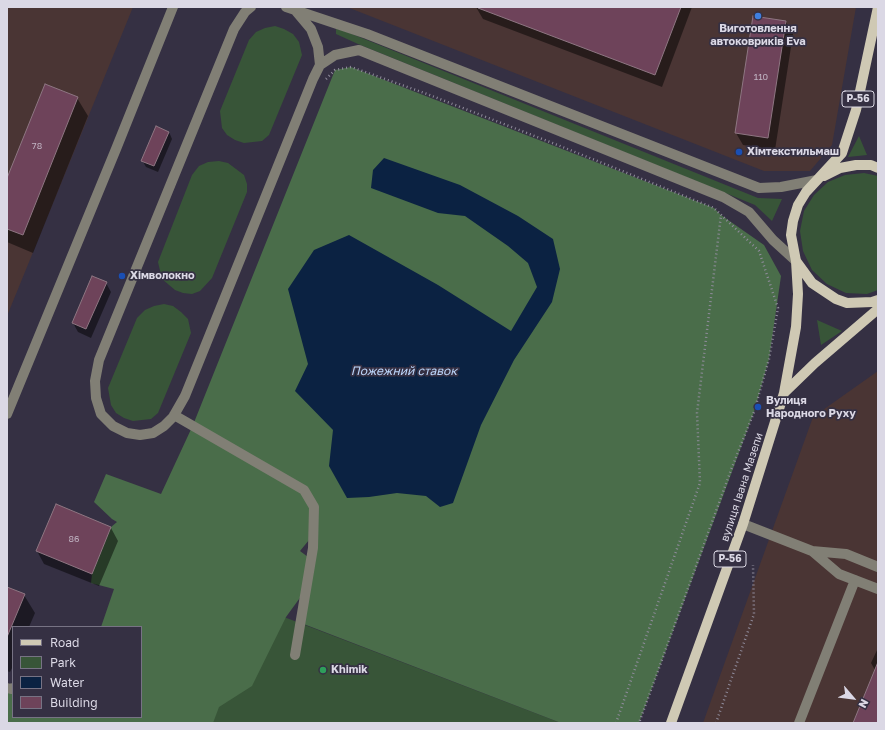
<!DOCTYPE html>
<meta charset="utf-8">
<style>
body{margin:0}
#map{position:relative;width:885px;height:730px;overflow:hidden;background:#353043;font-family:"Golos Text",sans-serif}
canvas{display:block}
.frame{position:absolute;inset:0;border:8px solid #dbd8e5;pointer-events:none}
.legend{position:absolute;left:12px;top:626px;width:130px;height:92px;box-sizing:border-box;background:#353043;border:1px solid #777384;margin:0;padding:5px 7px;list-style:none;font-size:12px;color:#dbd8e5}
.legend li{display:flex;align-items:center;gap:8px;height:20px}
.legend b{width:20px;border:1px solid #777384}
.north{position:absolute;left:833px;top:678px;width:40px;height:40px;-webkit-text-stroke:3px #353043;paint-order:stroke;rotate:118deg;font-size:11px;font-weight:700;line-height:16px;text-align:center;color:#dbd8e5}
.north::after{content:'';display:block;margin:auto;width:14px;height:18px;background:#dbd8e5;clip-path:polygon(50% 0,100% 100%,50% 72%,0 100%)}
</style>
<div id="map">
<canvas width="885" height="730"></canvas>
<div class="frame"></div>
<ul class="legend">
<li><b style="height:5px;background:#cfc9b4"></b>Road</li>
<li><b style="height:11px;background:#385538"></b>Park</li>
<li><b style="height:11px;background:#0b2242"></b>Water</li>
<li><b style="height:11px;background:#6e435a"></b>Building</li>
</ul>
<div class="north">N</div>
</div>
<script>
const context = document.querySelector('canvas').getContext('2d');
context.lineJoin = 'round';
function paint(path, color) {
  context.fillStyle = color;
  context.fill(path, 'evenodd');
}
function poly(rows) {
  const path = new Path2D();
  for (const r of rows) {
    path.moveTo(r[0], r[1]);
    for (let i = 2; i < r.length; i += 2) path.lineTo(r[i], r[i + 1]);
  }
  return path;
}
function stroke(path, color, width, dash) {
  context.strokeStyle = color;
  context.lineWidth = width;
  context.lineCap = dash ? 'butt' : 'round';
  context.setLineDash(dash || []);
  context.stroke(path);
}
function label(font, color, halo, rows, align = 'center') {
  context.font = font + ' "Golos Text",sans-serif';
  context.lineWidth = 3.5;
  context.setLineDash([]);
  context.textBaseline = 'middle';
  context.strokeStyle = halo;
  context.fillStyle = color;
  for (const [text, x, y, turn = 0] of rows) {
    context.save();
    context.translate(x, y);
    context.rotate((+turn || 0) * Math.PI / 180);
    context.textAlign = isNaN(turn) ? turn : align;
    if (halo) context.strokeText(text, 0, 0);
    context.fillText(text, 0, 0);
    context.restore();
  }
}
const industrial = poly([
 [7,7,133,7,7,316],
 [347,7,856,7,832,145,810,171,764,171],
 [878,371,878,723,703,723,813,417]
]);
const green = poly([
 [275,26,284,29,293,34,299,42,302,55,269,135,262,141,244,143,235,140,227,135,222,128,220,111,249,40,256,32,265,28],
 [336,29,342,30,758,198,782,199,772,221,755,205,358,44,336,34],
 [859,136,867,155,848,157],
 [219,161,228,163,244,175,247,184,247,192,212,278,200,291,192,294,183,293,175,290,162,279,158,262,192,175,199,166,208,162],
 [864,173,878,176,878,290,867,294,846,293,827,284,812,270,803,251,800,231,804,211,814,195,828,182,845,175],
 [164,304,173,306,181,312,188,319,191,333,158,413,151,419,133,421,124,418,116,413,111,405,108,388,137,318,145,310,154,306],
 [817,320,842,331,821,345],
 [250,604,561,723,200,723]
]);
const forest = poly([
 [351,67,714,208,721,215,764,245,781,276,769,359,754,412,639,723,561,723,301,623,313,548,311,511,309,540,300,551,308,557,302,595,286,617,252,686,219,707,213,723,7,723,7,692,13,692,13,717,141,717,141,627,101,627,114,589,91,583,92,574,111,527,117,522,112,519,94,502,106,474,161,494,193,425,335,70]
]);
const water = poly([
 [384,158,460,185,518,216,553,239,560,269,552,302,514,360,481,425,453,503,440,507,426,496,397,493,369,497,347,498,329,466,333,430,295,391,308,364,288,289,314,250,349,235,438,285,511,331,537,287,528,263,508,246,465,216,438,213,371,188,373,170]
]);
const shadow = poly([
 [476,7,692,7,662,87,483,19],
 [786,22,793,34,775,150,743,145,736,133],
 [77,98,88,116,33,253,7,242,7,180],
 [169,132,172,139,158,172,146,167,142,160],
 [106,283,111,292,91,338,78,332,73,323],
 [56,506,111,528,118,541,99,586,44,564,37,551],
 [7,588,24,595,35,613,29,627,13,627,13,666,10,672,7,671],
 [878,648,878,723,854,723,875,670,871,663]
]);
const building = poly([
 [478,7,681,7,655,75,478,8,478,7],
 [753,16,786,21,768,138,735,133,753,16],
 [45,84,78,97,23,235,7,229,7,178,45,84],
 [156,126,169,132,154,166,141,161,156,126],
 [92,276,107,282,86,329,72,323,92,276],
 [56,504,111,527,92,574,36,551,56,504],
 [7,587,25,594,7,637,7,587],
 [878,662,878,723,853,723,878,662]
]);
const path = poly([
 [326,79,335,70,351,67,427,94,555,144,714,208,759,251,778,308,769,359,754,412,731,470,639,723],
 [616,723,700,483,697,413,721,215],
 [716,723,754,614,753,565]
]);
const minor = poly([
 [251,7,245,12,234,29,99,360,95,381,96,398,101,414,113,426,127,433,140,435,153,433,164,426,173,417,185,396,313,79,320,65,335,55,359,50,723,197,749,212,773,240,796,261],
 [286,7,367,34,759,188,781,187,817,180],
 [295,10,311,29,318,47,320,65],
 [7,414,116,149,173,7],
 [174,415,304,490,314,507,313,548,295,655],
 [743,524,812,551,846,554,878,567],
 [812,551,839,574,878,589],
 [7,688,11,689,13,688],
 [799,723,855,580]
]);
const major = poly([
 [824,176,840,168,856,165,871,165,878,168],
 [796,261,812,283,836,299,847,303,872,302,878,300],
 [784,393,815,363,878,309],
 [671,723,743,524,784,393,796,327,798,294,796,261,791,235,793,221,798,205,806,192,842,153,856,110,878,7]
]);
const markers = [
 [758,16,4,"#3f7fe0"],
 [739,152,4,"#1a4fb4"],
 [122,276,4,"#1a4fb4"],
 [758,407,4,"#1a4fb4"],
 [323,670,4,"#2e9e5b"]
];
const numberNames = [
 ["110",761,77],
 ["78",37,146],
 ["86",74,539]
];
const shields = [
 [858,99,32],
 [730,559,32]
];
const shieldNames = [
 ["Р-56",858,99],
 ["Р-56",730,559]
];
const poiNames = [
 ["Виготовлення",758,29,"center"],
 ["автоковриків Eva",758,42,"center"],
 ["Хімтекстильмаш",747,152],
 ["Хімволокно",130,276],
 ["Вулиця",766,401],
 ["Народного Руху",766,414],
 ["Khimik",331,670]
];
const streetNames = [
 ["вулиця Івана Мазепи",742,487,-72]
];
const waterNames = [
 ["Пожежний ставок",404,371]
];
paint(industrial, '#4a3534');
paint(green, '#385538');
paint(forest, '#4a6d4a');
paint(water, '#0b2242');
paint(shadow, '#0007');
paint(building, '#6e435a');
stroke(building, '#8e7682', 1);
stroke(path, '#908c9c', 2.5, [1, 3]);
stroke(minor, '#817f75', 10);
stroke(major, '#cfc9b4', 10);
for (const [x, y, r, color] of markers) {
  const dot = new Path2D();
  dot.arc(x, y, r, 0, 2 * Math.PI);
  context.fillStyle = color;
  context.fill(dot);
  stroke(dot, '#353043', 1.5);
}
label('9px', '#c0b3c2', null, numberNames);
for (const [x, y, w] of shields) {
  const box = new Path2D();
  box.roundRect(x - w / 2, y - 8, w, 16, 3);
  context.fillStyle = '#353043';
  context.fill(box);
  stroke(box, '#dbd8e5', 1);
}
label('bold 10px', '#dbd8e5', null, shieldNames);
label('bold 11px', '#dbd8e5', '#353043', poiNames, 'left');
label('11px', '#dbd8e5', '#353043', streetNames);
label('italic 12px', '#bcd6fb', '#353043', waterNames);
</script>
